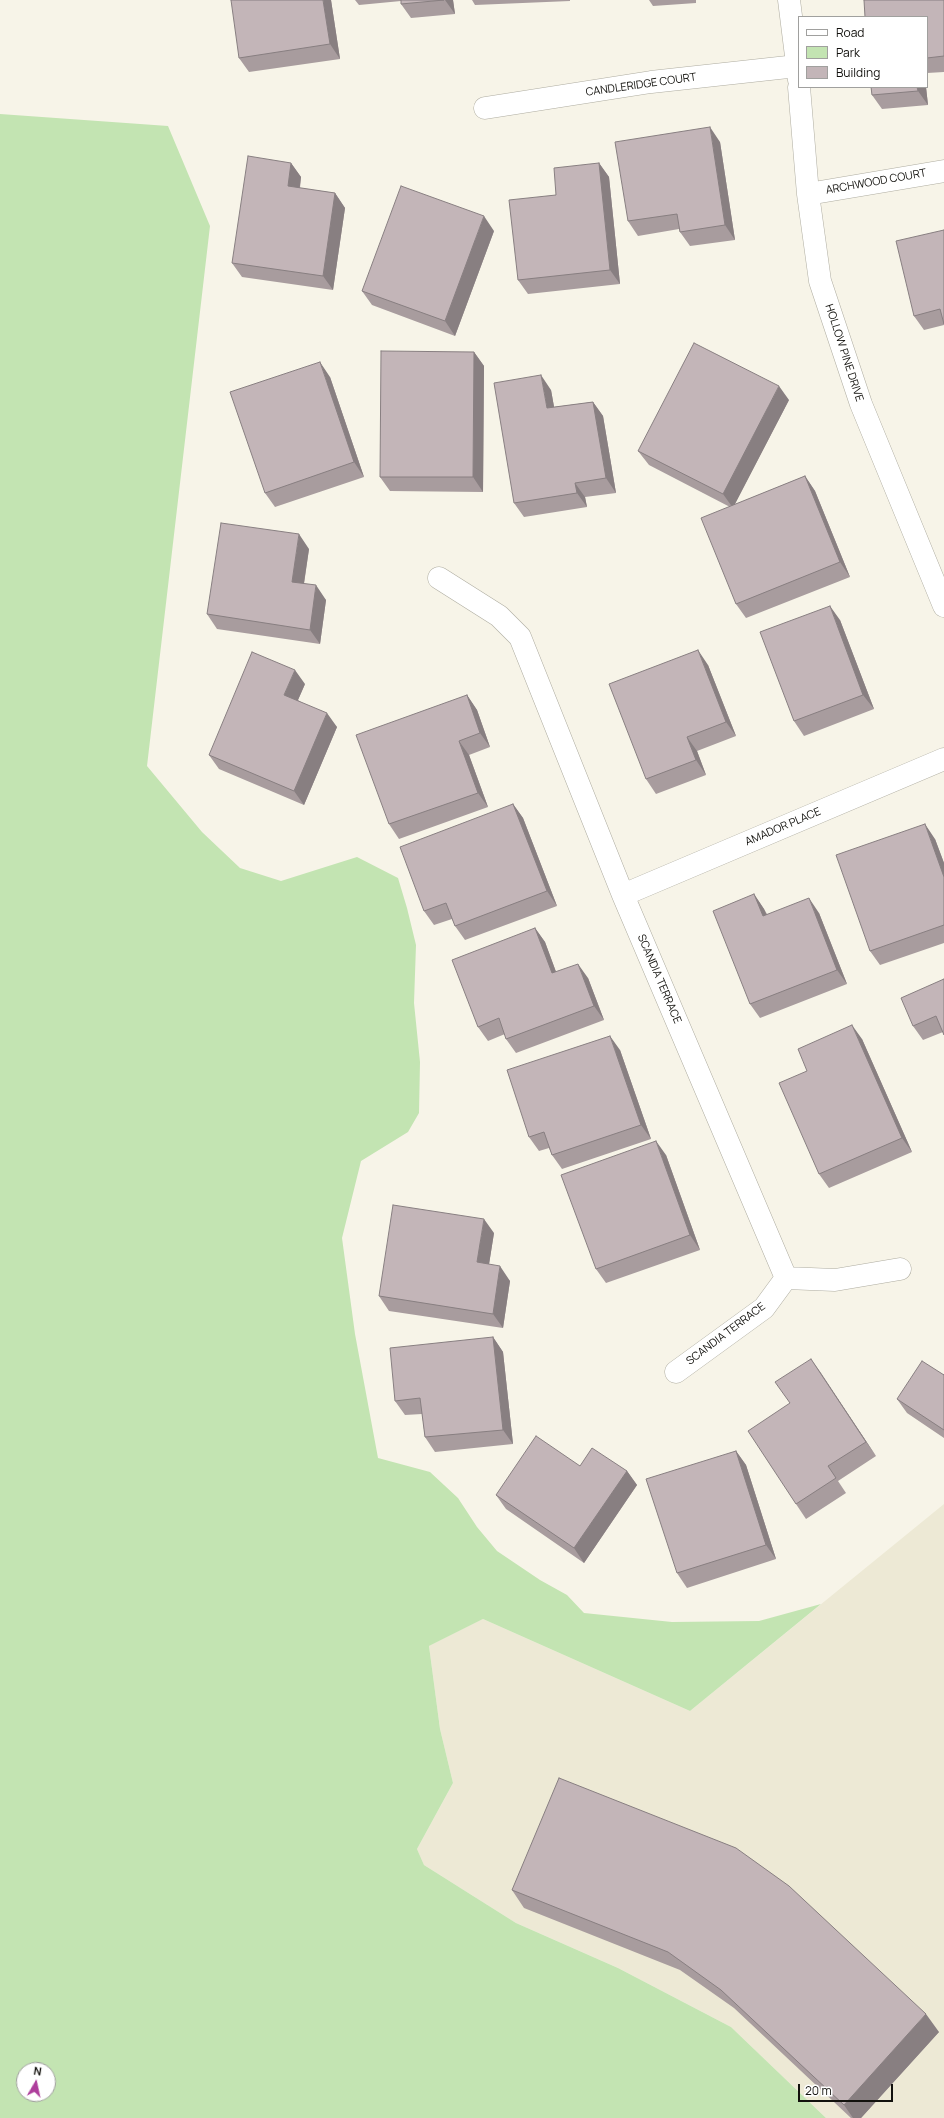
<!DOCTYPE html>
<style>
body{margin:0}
#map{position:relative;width:944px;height:2118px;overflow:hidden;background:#f7f4e8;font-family:Manrope,sans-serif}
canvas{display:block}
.legend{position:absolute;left:798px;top:16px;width:130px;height:72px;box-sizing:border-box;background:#fff;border:1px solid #a0a09e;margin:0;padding:5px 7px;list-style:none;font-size:12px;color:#12110d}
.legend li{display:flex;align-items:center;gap:8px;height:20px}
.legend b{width:20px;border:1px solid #a0a09e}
.north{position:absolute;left:16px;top:2062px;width:40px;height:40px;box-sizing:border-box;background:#fff;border:1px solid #a0a09e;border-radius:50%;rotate:9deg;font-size:11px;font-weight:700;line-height:16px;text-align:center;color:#12110d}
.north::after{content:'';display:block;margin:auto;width:14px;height:18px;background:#ae3e9c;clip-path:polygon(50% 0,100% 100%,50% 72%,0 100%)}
.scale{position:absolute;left:798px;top:2084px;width:95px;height:18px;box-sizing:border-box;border:2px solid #12110d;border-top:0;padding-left:5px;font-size:12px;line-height:14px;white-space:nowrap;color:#12110d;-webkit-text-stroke:3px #fff;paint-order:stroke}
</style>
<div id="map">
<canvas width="944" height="2118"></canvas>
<ul class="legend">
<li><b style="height:5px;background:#fff"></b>Road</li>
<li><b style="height:11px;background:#c3e4b2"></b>Park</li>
<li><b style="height:11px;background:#c3b5b8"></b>Building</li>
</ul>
<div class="north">N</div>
<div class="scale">20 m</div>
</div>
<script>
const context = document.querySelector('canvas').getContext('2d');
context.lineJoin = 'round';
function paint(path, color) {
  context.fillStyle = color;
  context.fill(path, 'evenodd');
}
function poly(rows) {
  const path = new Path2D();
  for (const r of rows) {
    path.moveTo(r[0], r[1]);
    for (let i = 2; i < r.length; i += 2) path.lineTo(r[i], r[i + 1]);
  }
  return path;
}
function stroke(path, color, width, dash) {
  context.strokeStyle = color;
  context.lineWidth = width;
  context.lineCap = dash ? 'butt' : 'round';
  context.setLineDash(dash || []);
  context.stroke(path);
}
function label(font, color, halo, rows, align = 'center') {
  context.font = font + ' Manrope,sans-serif';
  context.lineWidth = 4;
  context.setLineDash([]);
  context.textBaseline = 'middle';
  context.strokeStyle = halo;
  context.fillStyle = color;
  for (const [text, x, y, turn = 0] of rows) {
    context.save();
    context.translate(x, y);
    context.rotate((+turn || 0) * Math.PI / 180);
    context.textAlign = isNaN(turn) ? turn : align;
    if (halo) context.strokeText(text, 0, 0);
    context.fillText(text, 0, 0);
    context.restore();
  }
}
const built = poly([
 [944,1504,944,2118,826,2118,731,2027,618,1968,516,1923,424,1865,417,1849,453,1783,440,1729,429,1646,483,1619,690,1711]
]);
const green = poly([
 [0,114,168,126,210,226,147,766,202,832,240,868,281,881,357,857,398,878,407,908,416,945,414,1003,420,1062,419,1113,408,1132,361,1161,342,1238,355,1334,378,1458,430,1472,458,1498,477,1527,497,1551,540,1580,567,1595,584,1613,672,1622,759,1621,821,1604,690,1711,483,1619,429,1646,440,1729,453,1783,417,1849,424,1865,516,1923,618,1968,731,2027,826,2118,0,2118],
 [24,2070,48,2070,48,2094,24,2094]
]);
const street = poly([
 [789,0,799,80],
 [799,87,808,194,820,281,861,404,944,606],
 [485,108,651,82,797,66],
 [808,194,944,171],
 [439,578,499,616,520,637,623,895,786,1278,764,1308,676,1372],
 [623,895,944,759],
 [786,1278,835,1280,900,1269]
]);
const wall = poly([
 [331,0,340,59,249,72,239,58],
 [355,0,453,0,455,14,411,18,401,4,401,1,359,5],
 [472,0,570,0,570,1,475,5],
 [649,0,696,0,696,3,653,6],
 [944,0,944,72,927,73,927,17],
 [871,87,926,87,928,105,882,109,872,95],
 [720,142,735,240,690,246,680,232,679,229,638,236,628,221],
 [291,163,301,177,300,188,335,193,345,208,333,290,242,277,232,263],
 [599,163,609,177,620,284,528,294,518,280],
 [944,230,944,325,924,330,914,316],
 [494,231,455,336,372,305,362,291],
 [474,352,484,366,483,492,390,491,380,477],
 [330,377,364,477,275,507,265,493],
 [551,390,554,407,593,402,603,416,616,493,585,497,587,507,524,517,514,503],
 [789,400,734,505,805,476,815,491,850,577,746,618,736,604,730,507,649,465,638,451],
 [309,549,304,584,326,600,320,644,217,629,207,614],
 [840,620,874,709,804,736,794,721],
 [708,665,736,736,697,751,706,775,656,794,646,779],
 [305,684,298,700,337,727,304,805,219,769,209,755],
 [467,695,477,710,490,747,469,755,488,807,399,839,389,824],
 [513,804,523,818,557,906,465,940,455,926,452,919,434,925,424,911],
 [935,839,944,863,944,943,880,965,870,951],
 [754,894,764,909,767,914,819,913,847,984,760,1018,750,1004],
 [535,928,545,942,556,972,588,978,604,1020,516,1053,506,1039,505,1034,488,1041,478,1027],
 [944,979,943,1032,923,1040,913,1026],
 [862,1039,912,1152,829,1188,819,1174,807,1071],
 [620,1050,651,1139,562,1169,552,1155,549,1148,539,1151,529,1137],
 [666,1155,700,1250,606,1283,596,1269],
 [494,1233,489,1264,510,1281,503,1328,389,1311,379,1296],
 [493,1337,503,1352,513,1444,435,1452,425,1437,422,1414,405,1415,395,1401],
 [811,1359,876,1456,838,1481,846,1493,806,1519,796,1504,790,1403],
 [944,1374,944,1438,907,1413,897,1399],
 [736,1451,746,1465,776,1559,687,1588,677,1573],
 [580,1466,627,1471,637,1485,584,1563,506,1509,496,1495],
 [512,1890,939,2032,861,2118,851,2118,734,2008,680,1970,524,1908]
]);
const shadedWall = poly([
 [323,0,331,0,340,59,330,44],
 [445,0,453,0,455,14],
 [917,87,926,87,928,105,918,91],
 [710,127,720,142,735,240,725,225],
 [291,163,301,177,298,201,288,186],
 [599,163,609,177,620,284,610,270],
 [335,193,345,208,333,290,323,276],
 [484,216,494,231,455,336,445,321],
 [474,352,484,366,483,492,473,477],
 [320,362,330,377,364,477,354,462],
 [541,375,551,390,557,423,547,408],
 [779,386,789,400,733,508,723,494],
 [593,402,603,416,616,493,606,478],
 [805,476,815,491,850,577,840,562],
 [575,483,585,497,587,507,577,493],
 [299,534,309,549,302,596,292,582],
 [316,585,326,600,320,644,310,630],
 [830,606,840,620,874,709,863,695],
 [698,650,708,665,736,736,726,722],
 [295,670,305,684,294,709,284,695],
 [467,695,477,710,490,747,480,733],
 [327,713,337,727,304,805,294,791],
 [687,737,697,751,706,775,696,760],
 [459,741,469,755,488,807,478,793],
 [513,804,523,818,557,906,547,891],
 [925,824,935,839,944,863,944,877],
 [754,894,764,909,773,930,763,916],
 [809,898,819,913,847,984,837,970],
 [535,928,545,942,562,988,552,973],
 [578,964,588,978,604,1020,594,1006],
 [852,1025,862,1039,912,1152,902,1138],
 [610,1036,620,1050,651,1139,641,1125],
 [656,1141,666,1155,700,1250,690,1235],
 [484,1219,494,1233,487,1277,477,1262],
 [500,1266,510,1281,503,1328,493,1314],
 [493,1337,503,1352,513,1444,503,1430],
 [811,1359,821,1373,876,1456,866,1442],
 [736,1451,746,1465,776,1559,766,1545],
 [627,1471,637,1485,584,1563,574,1548],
 [926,2014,939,2032,861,2118,853,2118,844,2105]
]);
const building = poly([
 [231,0,323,0,330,44,239,58,231,0],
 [401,0,444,0,401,4,401,0],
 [864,0,944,0,944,56,927,58,927,17,865,17,864,0],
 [871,87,917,87,918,91,872,95,871,87],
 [710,127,725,225,680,232,677,214,628,221,615,142,710,127],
 [248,156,291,163,288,186,335,193,323,276,232,263,248,156],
 [599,163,610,270,518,280,509,200,556,195,554,168,599,163],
 [401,186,484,216,445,321,362,291,401,186],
 [944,230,944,324,940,309,914,316,896,241,944,230],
 [694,343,779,386,723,494,638,451,694,343],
 [381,351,474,352,473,477,380,477,381,351],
 [320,362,354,462,265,493,230,392,320,362],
 [541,375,547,408,593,402,606,478,575,483,577,493,514,503,494,383,541,375],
 [805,476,840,562,736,604,701,518,805,476],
 [221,523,299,534,292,582,316,585,310,630,207,614,221,523],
 [830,606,863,695,794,721,760,632,830,606],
 [698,650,726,722,687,737,696,760,646,779,609,684,698,650],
 [252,652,295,670,284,695,327,713,294,791,209,755,252,652],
 [467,695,480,733,459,741,478,793,389,824,356,735,467,695],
 [513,804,547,891,455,926,446,903,424,911,400,847,513,804],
 [925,824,944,877,944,925,870,951,836,855,925,824],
 [754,894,763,916,809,898,837,970,750,1004,713,911,754,894],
 [535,928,552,973,578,964,594,1006,506,1039,499,1018,478,1027,452,960,535,928],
 [944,979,944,1035,936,1016,913,1026,901,998,944,979],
 [852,1025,902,1138,819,1174,779,1083,807,1071,798,1049,852,1025],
 [610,1036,641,1125,552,1155,544,1132,529,1137,507,1070,610,1036],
 [656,1141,690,1235,596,1269,561,1175,656,1141],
 [393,1205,484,1219,477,1262,500,1266,493,1314,379,1296,393,1205],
 [493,1337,503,1430,425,1437,420,1398,395,1401,390,1348,493,1337],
 [811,1359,866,1442,828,1466,836,1478,796,1504,748,1431,790,1403,775,1382,811,1359],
 [922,1361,944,1375,944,1374,944,1430,897,1399,922,1361],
 [536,1436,580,1466,592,1448,627,1471,574,1548,496,1495,536,1436],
 [736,1451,766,1545,677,1573,646,1479,736,1451],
 [559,1778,736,1848,789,1886,926,2014,844,2105,721,1990,668,1952,512,1890,559,1778]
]);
const streetNames = [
 ["CANDLERIDGE COURT",641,85,-8],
 ["ARCHWOOD COURT",876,182,-10],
 ["HOLLOW PINE DRIVE",844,353,72],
 ["AMADOR PLACE",783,827,-23],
 ["SCANDIA TERRACE",659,979,67],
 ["SCANDIA TERRACE",726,1334,-37]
];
paint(built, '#ede9d5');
paint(green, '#c3e4b2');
stroke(street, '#aeaca0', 23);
stroke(street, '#fff', 22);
paint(wall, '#a89c9e');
paint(shadedWall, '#887f81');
paint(building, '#c3b5b8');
stroke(building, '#887f81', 1);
label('11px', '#12110d', '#fff', streetNames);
</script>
